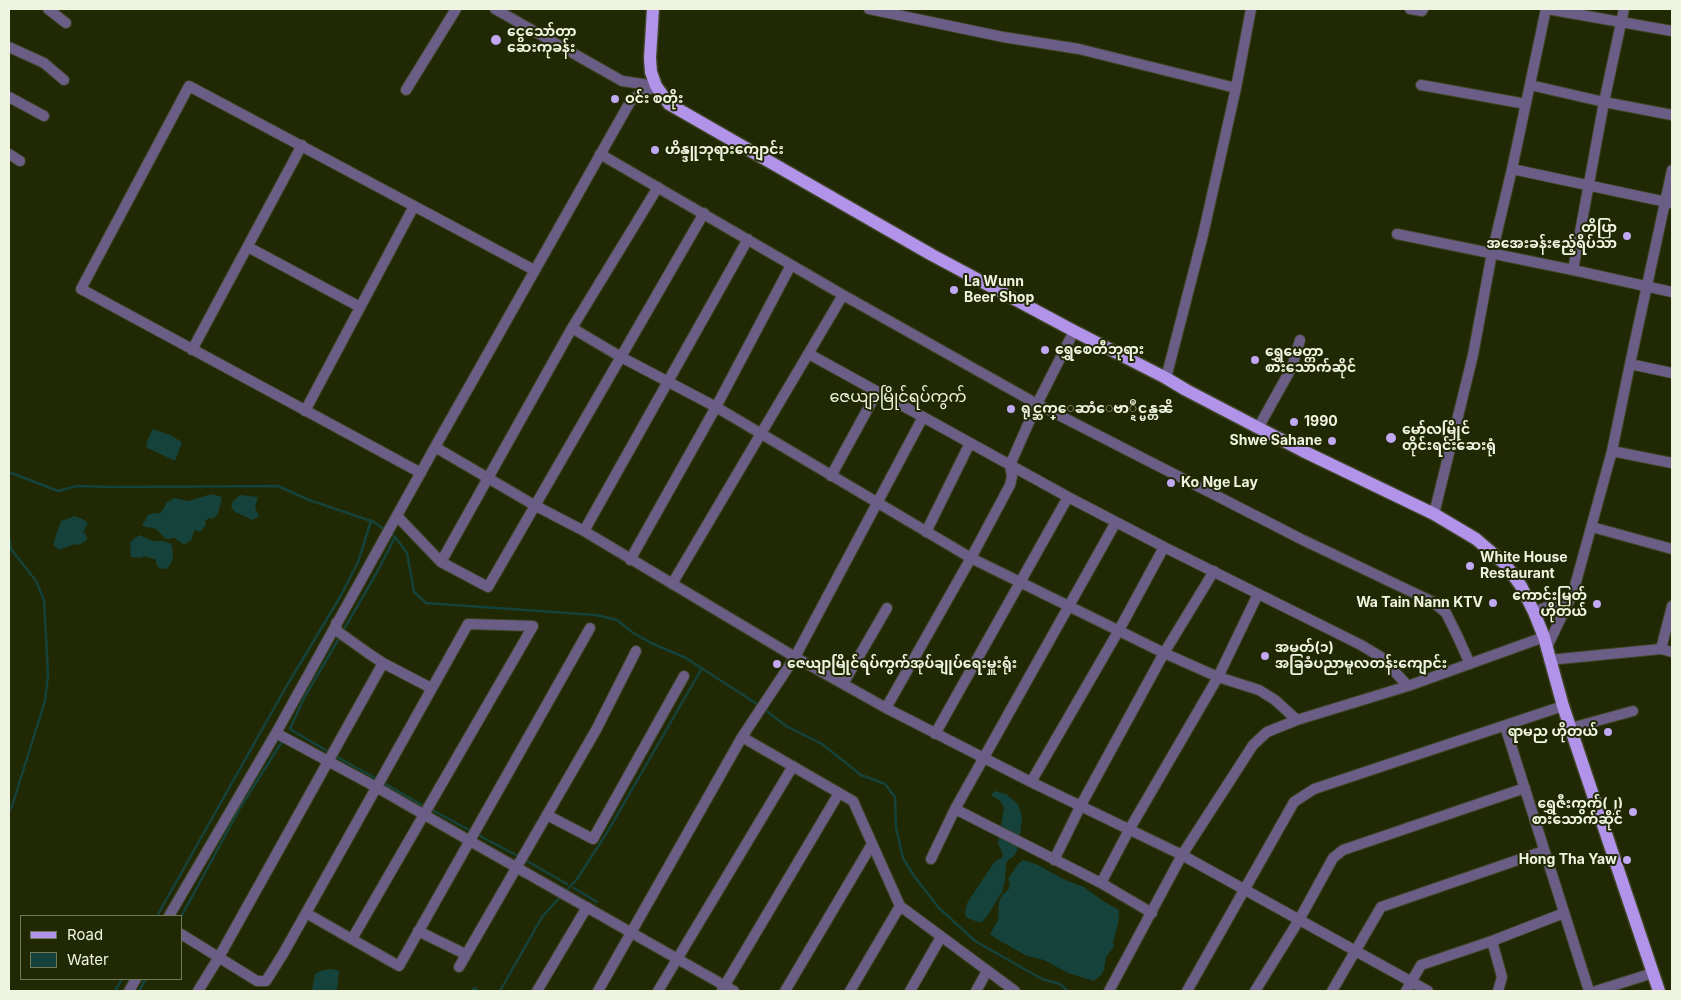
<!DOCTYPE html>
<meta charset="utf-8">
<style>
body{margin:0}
#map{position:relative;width:1681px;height:1000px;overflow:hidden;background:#212804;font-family:Inter,sans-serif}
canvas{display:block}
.frame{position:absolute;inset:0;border:10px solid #eff4e0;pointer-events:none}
.legend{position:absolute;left:20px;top:915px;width:162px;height:65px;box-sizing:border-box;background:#212804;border:1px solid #737a5c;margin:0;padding:6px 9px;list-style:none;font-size:15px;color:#eff4e0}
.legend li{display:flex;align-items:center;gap:10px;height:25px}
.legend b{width:25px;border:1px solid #737a5c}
</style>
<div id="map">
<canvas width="1681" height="1000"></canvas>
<div class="frame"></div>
<ul class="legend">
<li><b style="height:6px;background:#b193e9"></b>Road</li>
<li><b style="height:14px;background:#15433b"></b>Water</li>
</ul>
</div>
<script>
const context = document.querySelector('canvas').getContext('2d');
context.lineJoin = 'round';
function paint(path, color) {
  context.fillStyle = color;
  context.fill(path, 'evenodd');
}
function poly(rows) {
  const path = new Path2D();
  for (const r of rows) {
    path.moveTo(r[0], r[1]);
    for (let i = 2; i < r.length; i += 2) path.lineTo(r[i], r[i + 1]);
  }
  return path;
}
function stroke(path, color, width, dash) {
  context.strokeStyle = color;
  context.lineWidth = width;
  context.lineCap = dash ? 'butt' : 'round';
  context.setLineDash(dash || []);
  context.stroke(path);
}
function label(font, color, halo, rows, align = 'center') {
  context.font = font + ' Inter,"Noto Sans Myanmar",sans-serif';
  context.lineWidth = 4;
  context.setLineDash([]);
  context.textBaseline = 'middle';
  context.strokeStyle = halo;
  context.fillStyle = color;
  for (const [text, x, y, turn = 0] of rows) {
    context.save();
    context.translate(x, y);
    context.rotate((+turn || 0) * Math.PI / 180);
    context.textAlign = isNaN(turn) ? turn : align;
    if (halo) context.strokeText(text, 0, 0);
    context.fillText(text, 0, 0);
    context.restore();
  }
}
const water = poly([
 [153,429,170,435,182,442,175,461,146,447,148,439],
 [211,494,222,497,218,514,213,519,209,518,205,521,206,525,200,532,195,530,191,540,184,545,175,538,166,539,156,529,142,526,148,515,154,513,158,514,163,510,166,503,174,498,189,501],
 [240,495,258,497,255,507,259,516,253,520,235,512,231,507,233,501],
 [75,516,82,519,88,523,83,533,86,534,87,540,79,545,74,544,60,550,54,546,54,541,61,521],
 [140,535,153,541,163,541,169,543,172,545,173,556,171,564,166,569,159,568,156,564,156,560,151,558,144,556,141,558,131,557,130,543,133,539],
 [995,791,1006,794,1018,804,1022,817,1021,828,1017,851,1014,856,1008,860,1006,865,1005,880,1002,892,988,915,982,922,978,922,967,918,965,914,967,903,993,864,997,860,1002,858,1003,854,998,844,1004,808,1000,801,991,795],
 [1023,860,1036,864,1065,880,1084,887,1103,901,1119,910,1118,924,1113,942,1114,947,1106,957,1104,970,1102,974,1094,981,1068,973,1044,960,1027,956,995,938,990,934,998,920,999,901,1003,894,1009,889,1010,884,1008,879,1018,864],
 [331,969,339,971,337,991,312,991,315,974,320,971]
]);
const stream = poly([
 [9,472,58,491,77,486,110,487,278,486,309,500,374,522,385,530],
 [390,533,395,537,407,553,414,592,426,603,596,615,617,620,632,632,651,643,686,658,760,706],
 [9,537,11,549,36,581,44,600,48,675,45,701,12,806,9,811],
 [344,629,376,574,395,537],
 [764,709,786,726,822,744,861,775,885,784,895,797,896,828,903,858,914,876,939,908,975,941,1042,979,1060,984,1068,991],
 [327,751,290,729,304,698,338,640],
 [337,757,377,779],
 [382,782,422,805],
 [432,810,469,830],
 [480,836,516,855],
 [527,861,567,884],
 [574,888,597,902],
 [565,892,577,879,608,831,702,668],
 [157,916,286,687,340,597,358,562,371,521],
 [181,917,240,808,281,743],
 [115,991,122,979],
 [139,991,146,979],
 [471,991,475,988,477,991],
 [500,991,542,917,561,896]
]);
const minor = poly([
 [48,9,66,23],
 [495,9,622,81,656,86],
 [869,9,1003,37,1079,49,1236,88],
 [1410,9,1422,11,1423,9],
 [1547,9,1672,31],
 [9,47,44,63,64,80],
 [1421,85,1526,104],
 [1530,85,1604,102,1672,115],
 [406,90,456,9],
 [9,97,44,116],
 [9,154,20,161],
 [600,154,843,295,1037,404,1303,540,1433,602,1446,613,1456,633,1470,664],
 [1512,169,1671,203],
 [1397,234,1573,270,1672,292],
 [248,247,360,307],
 [1573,270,1604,102,1624,9],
 [572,328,621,357,716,407,971,558,1164,653,1218,677,1259,690,1275,700,1297,720],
 [192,350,302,145],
 [809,354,1068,497,1164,547,1361,645,1381,657,1408,686],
 [1630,364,1672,373],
 [1166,378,1203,235,1236,88,1251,9],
 [305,411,414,206],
 [1258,428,1292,367,1300,340],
 [435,447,534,505,584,531,795,657,886,708,1031,782,1182,855,1428,991],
 [1612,451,1672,463],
 [421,473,81,289,189,86,534,270],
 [831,476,877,392],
 [1434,514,1473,355,1492,253,1512,169,1546,9],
 [397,516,441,562,488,587,704,213],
 [1592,527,1672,549],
 [584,531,748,239],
 [926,532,970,443],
 [630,560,716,407,791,265],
 [441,562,572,328,658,187],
 [672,584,843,295],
 [1534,612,1570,598],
 [336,623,337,631,368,653,383,663,431,688],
 [1546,649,1573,593,1612,451,1630,364,1672,170],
 [1661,649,1672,606],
 [1549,660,1661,649,1672,652],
 [843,684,887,608],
 [886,708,971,558,1010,485,1012,477,1010,465,1037,404,1074,331],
 [1505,726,1589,991],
 [1571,728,1633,711],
 [276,733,376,787,470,841,734,991],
 [935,734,1068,497],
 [742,737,853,801,900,906,1015,991],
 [1031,782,1119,630,1164,547],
 [955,809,1101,883,1152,913],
 [547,815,593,839,684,676],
 [931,859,955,809,1116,522],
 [1054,860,1081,805,1164,653,1214,571],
 [1101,883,1129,830,1218,677,1258,594],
 [306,913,399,966,590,628],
 [169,916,276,733,435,447,630,102,641,93,656,86],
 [418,931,465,954],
 [181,934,257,981,266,981,283,954,468,624,533,626,352,939],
 [1492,941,1502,977,1498,991],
 [459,967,596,730,636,651],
 [722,990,839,793],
 [129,991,136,979],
 [198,991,219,957,383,663],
 [537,991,587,907],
 [598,991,742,737,795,657,923,417],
 [658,991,793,766],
 [785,991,872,844],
 [850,991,900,906],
 [910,991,941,937],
 [976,991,987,971],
 [1109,991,1182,855,1253,745,1267,732,1297,720,1408,686,1544,637],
 [1187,991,1294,802,1314,789,1563,706],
 [1255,991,1299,920,1333,858,1343,850,1525,788],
 [1332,991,1381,907,1544,851],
 [1406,991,1421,965,1492,941,1564,913],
 [1596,991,1653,973]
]);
const major = poly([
 [653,9,650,58,651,72,656,86,669,104,932,255,1074,331,1166,378,1186,390,1303,451,1434,514,1476,539,1505,564,1521,586,1534,612,1544,637,1563,706,1659,991]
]);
const markers = [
 [496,40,6,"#c1a8f3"],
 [615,99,5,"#c1a8f3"],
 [655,150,5,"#c1a8f3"],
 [1627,236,5,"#c1a8f3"],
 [954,290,5,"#c1a8f3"],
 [1045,350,5,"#c1a8f3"],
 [1255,360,5,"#c1a8f3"],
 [1011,409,5,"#c1a8f3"],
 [1294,422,5,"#c1a8f3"],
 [1391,438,6,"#c1a8f3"],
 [1332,441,5,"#c1a8f3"],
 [1171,483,5,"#c1a8f3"],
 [1470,566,5,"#c1a8f3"],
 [1493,603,5,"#c1a8f3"],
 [1597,604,5,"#c1a8f3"],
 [1265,656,5,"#c1a8f3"],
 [777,664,5,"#c1a8f3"],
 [1608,732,5,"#c1a8f3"],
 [1633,812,5,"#c1a8f3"],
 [1627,860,5,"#c1a8f3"]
];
const poiNames = [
 ["ငွေသော်တာ",507,32],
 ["ဆေးကုခန်း",507,48],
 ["ဝင်း စတိုး",625,99],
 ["ဟိန္ဒူဘုရားကျောင်း",665,150],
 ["တိပြာ",1617,228,"right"],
 ["အအေးခန်းဧည့်ရိပ်သာ",1617,244,"right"],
 ["La Wunn",964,282],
 ["Beer Shop",964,298],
 ["ရွှေစေတီဘုရား",1055,350],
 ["ရွှေမေတ္တာ",1265,352],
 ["စားသောက်ဆိုင်",1265,368],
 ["ရုင္ဆက္ေဆာံေဗာ္ဍဳင္မန္တၼိ",1021,409],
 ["1990",1304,422],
 ["မော်လမြိုင်",1402,430],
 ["တိုင်းရင်းဆေးရုံ",1402,446],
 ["Shwe Sahane",1322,441,"right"],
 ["Ko Nge Lay",1181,483],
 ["White House",1480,558],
 ["Restaurant",1480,574],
 ["ကောင်းမြတ်",1587,596,"right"],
 ["ဟိုတယ်",1587,612,"right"],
 ["Wa Tain Nann KTV",1483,603,"right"],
 ["အမှတ်(၁)",1275,648],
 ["အခြခံပညာမူလတန်းကျောင်း",1275,664],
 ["ဇေယျာမြိုင်ရပ်ကွက်အုပ်ချုပ်ရေးမှူးရုံး",787,664],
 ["ရာမည ဟိုတယ်",1598,732,"right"],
 ["ရွှေဇီးကွက်(၂)",1623,804,"right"],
 ["စားသောက်ဆိုင်",1623,820,"right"],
 ["Hong Tha Yaw",1617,860,"right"]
];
const quarterNames = [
 ["ဇေယျာမြိုင်ရပ်ကွက်",898,397]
];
paint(water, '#15433b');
stroke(stream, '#15433b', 2.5);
stroke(minor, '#3e4523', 12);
stroke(major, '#3e4523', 15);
stroke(minor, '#6a5d86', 10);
stroke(major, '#b193e9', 12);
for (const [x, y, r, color] of markers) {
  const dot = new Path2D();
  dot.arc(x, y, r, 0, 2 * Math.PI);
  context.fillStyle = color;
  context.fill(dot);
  stroke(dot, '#212804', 2);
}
label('bold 14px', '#eff4e0', '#212804', poiNames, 'left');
label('16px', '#eff4e0', '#212804', quarterNames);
</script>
